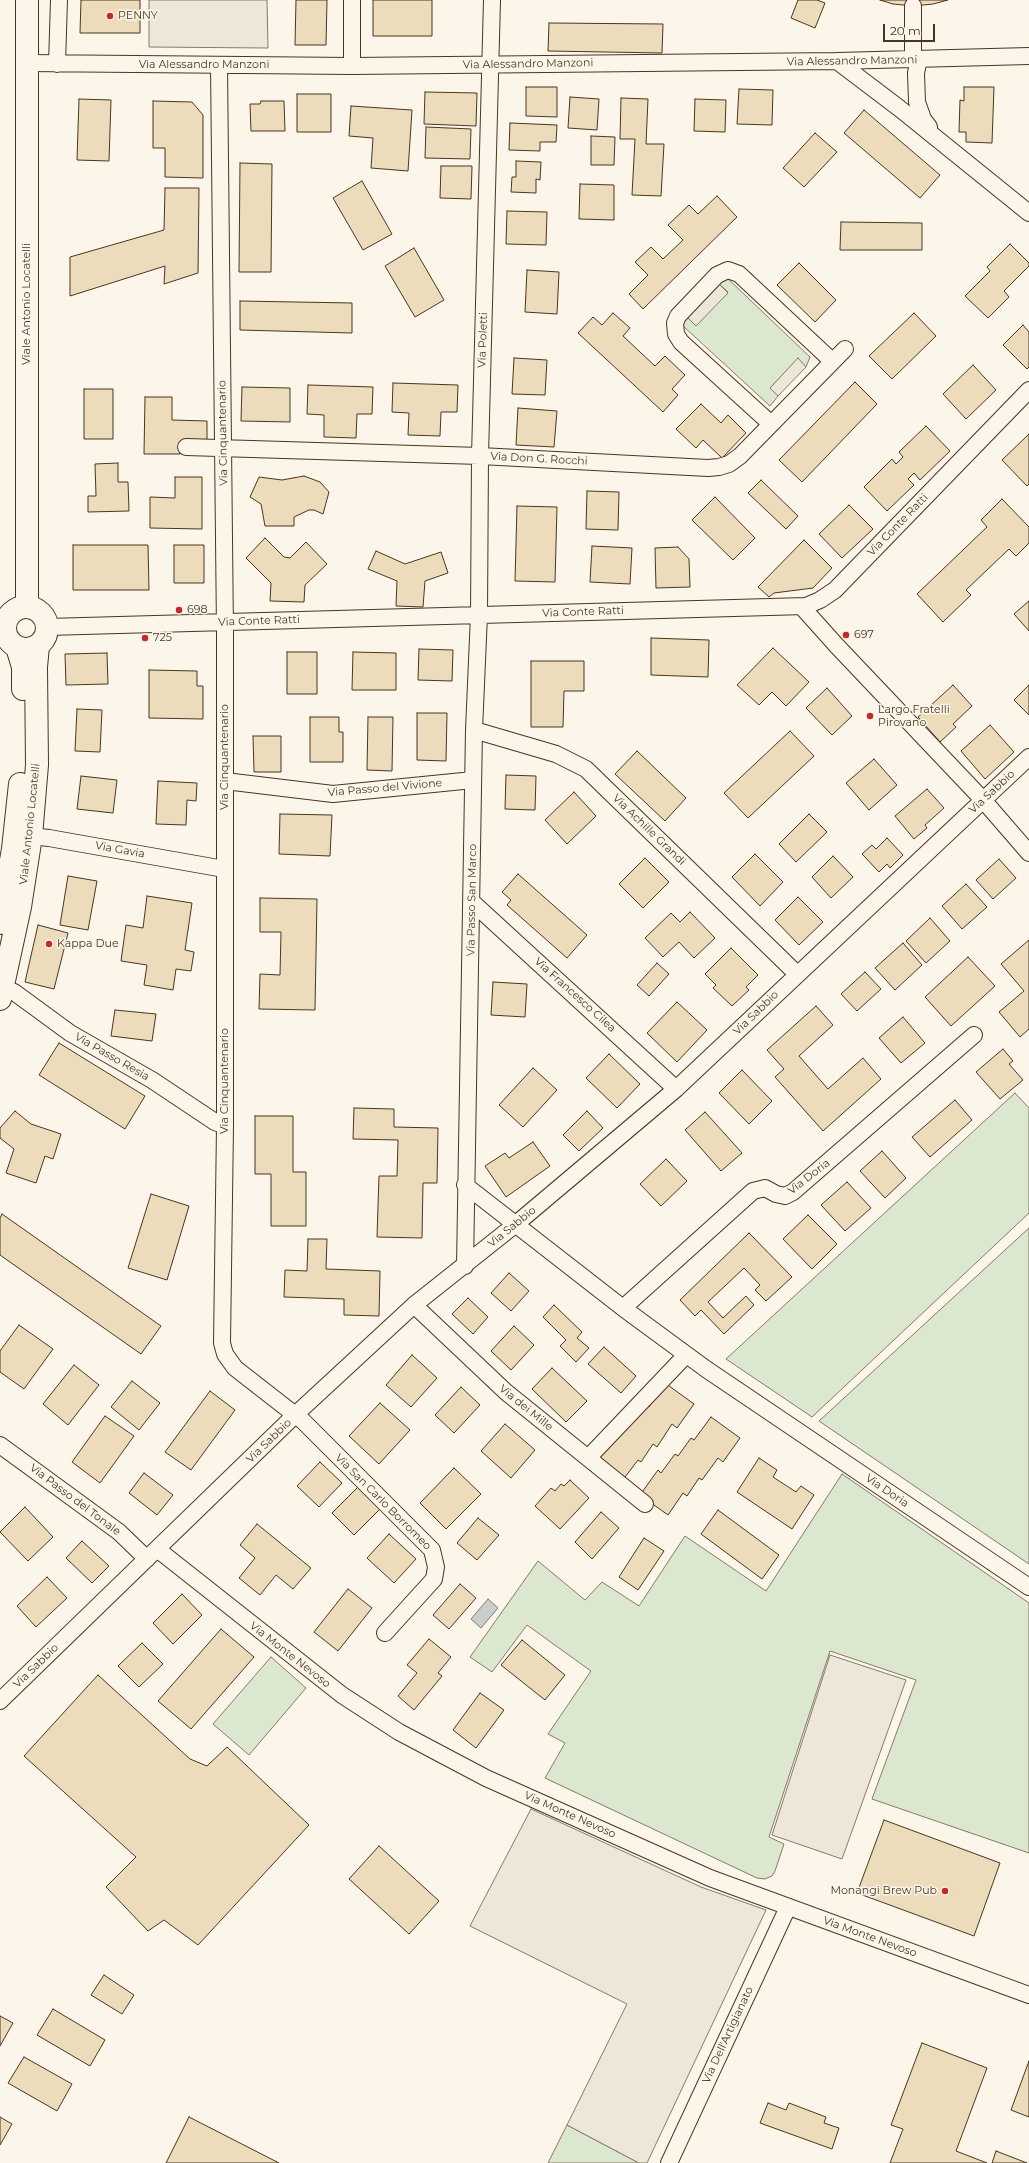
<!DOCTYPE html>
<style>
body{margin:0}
#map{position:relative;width:1029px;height:2163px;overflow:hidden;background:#fbf6e9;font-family:Montserrat,sans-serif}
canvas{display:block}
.scale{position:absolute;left:883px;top:24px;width:52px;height:18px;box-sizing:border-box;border:2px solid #4a3520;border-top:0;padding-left:5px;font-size:12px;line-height:14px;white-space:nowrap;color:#4a3520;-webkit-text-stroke:3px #fbf6e9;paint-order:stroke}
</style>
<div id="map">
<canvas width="1029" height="2163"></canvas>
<div class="scale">20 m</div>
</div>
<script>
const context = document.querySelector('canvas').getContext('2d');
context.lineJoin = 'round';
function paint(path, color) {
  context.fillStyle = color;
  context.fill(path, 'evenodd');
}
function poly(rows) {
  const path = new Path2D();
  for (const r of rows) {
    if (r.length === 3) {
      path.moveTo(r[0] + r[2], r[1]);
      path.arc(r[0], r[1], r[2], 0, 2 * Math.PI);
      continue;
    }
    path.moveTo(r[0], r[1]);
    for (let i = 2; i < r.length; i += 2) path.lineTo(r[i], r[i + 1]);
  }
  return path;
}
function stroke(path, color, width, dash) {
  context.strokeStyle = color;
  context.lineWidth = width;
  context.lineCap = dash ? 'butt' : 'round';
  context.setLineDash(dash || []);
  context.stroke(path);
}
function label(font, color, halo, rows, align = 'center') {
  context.font = font + ' Montserrat,sans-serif';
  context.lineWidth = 3;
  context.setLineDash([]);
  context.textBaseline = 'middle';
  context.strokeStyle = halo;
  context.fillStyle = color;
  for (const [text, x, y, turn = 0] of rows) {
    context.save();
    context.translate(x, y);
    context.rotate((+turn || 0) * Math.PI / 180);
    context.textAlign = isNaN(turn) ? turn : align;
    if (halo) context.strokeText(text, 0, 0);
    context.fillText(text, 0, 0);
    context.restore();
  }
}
const green = poly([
 [725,276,810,357,806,367,798,359,770,388,778,396,770,406,683,326,686,316,695,325,728,292,718,283,725,276],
 [1015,1093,1029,1108,1029,1213,812,1417,726,1359,1015,1093],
 [1029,1228,1029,1564,819,1421,1029,1228],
 [842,1474,1029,1603,1029,1853,872,1799,916,1680,830,1651,769,1837,784,1844,775,1871,772,1876,765,1879,757,1878,545,1778,565,1743,548,1734,591,1671,527,1625,492,1672,470,1657,538,1561,585,1600,602,1582,639,1606,685,1536,766,1591,842,1474],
 [271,1657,306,1688,249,1755,213,1724,271,1657],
 [567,2125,639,2163,548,2163,567,2125]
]);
const parking = poly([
 [149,0,267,0,268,48,149,47,149,0],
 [718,283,728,293,696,326,686,316,718,283],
 [798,358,806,367,778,396,770,388,798,358],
 [830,1655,906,1680,842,1859,772,1835,830,1655],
 [531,1809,701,1887,766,1910,647,2163,639,2163,567,2125,627,2004,470,1926,531,1809]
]);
const water = poly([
 [488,1599,498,1608,481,1628,471,1619,488,1599]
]);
const building = poly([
 [81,0,140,0,140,33,80,33,81,0],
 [296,0,327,0,326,45,295,45,296,0],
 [373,0,432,0,432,36,373,36,373,0],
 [798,0,817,0,825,3,815,28,791,18,798,0],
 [880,0,948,0,933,4,913,6,893,4,880,0],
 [549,23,663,24,662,53,548,51,549,23],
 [526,87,557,87,557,117,526,116,526,87],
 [964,87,994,87,992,143,966,142,966,132,959,132,960,100,964,101,964,87],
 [739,89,773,90,772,125,737,124,739,89],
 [425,92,477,93,476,126,424,124,425,92],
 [297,94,331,94,331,132,297,132,297,94],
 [570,97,599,99,597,130,568,128,570,97],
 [621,98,648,99,646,144,664,144,661,196,632,195,635,139,620,139,621,98],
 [79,99,111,100,109,161,77,160,79,99],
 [695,99,726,100,725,132,694,131,695,99],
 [153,101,192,102,203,115,203,178,165,177,165,148,153,148,153,101],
 [261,101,284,101,285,131,251,131,250,104,260,104,261,101],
 [351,106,412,110,408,171,371,168,373,138,349,136,351,106],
 [864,110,940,175,920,198,844,133,864,110],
 [510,123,557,125,556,142,540,142,540,151,509,150,510,123],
 [426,127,471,129,470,159,425,158,426,127],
 [815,133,837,152,804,187,783,168,815,133],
 [591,136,615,137,614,165,591,165,591,136],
 [516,161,541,162,540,180,536,179,536,193,511,192,512,177,516,177,516,161],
 [240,163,272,164,271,272,239,272,240,163],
 [441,166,472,166,471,199,440,198,441,166],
 [362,181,392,234,363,250,333,198,362,181],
 [580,184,614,185,614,220,579,219,580,184],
 [165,188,199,188,198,273,164,284,165,266,70,296,70,257,164,230,165,188],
 [717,196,737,217,643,309,629,294,648,275,635,262,651,247,663,259,683,240,668,225,689,205,698,214,717,196],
 [507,211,547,212,546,245,506,244,507,211],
 [841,222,922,223,922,250,840,250,841,222],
 [1010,244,1029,263,1029,266,1004,291,1009,297,988,318,965,296,990,271,987,267,1010,244],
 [414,248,444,300,415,317,385,266,414,248],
 [799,263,836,300,815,322,777,285,799,263],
 [527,270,559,272,557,314,525,312,527,270],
 [240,301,352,303,352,333,240,330,240,301],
 [613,313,630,328,623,336,655,366,665,356,685,375,672,389,678,395,663,412,578,333,593,317,602,325,613,313],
 [914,313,936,336,892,379,869,356,914,313],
 [1023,325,1029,332,1029,367,1027,369,1003,345,1023,325],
 [514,358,547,360,545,395,512,394,514,358],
 [973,365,996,390,966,419,943,394,973,365],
 [855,382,877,404,802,482,779,460,855,382],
 [393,383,458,385,457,412,441,412,440,436,408,435,409,413,392,412,393,383],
 [308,385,373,387,372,414,357,414,356,438,324,437,324,415,307,414,308,385],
 [242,387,290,388,290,422,241,421,242,387],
 [84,389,113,389,113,439,84,439,84,389],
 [145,397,172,397,172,420,207,421,207,445,180,445,180,454,144,454,145,397],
 [701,404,721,423,728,415,746,433,722,458,703,440,696,448,676,429,701,404],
 [518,408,557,411,554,447,516,445,518,408],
 [926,426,950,451,920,480,914,473,908,479,914,485,887,511,864,487,892,459,896,464,903,457,899,452,926,426],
 [1029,434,1029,484,1027,486,1002,460,1029,434],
 [118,463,118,482,128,482,129,511,88,512,88,496,96,496,95,464,118,463],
 [304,476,320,482,329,492,323,514,314,510,309,510,294,517,294,526,265,526,261,504,250,497,259,477,282,480,304,476],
 [175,477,202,477,202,529,150,528,150,497,175,498,175,477],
 [761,480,798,516,786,529,748,493,761,480],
 [587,491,619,492,618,530,586,529,587,491],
 [715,497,755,538,733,560,692,520,715,497],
 [1002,499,1029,527,1029,543,1016,556,1009,549,966,590,971,595,943,622,917,594,987,527,981,520,1002,499],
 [849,505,873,529,842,558,819,534,849,505],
 [517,506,557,507,555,582,515,581,517,506],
 [265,538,284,557,290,558,306,542,327,564,305,585,304,602,270,601,271,583,246,558,265,538],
 [804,540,832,568,813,588,774,593,769,597,758,587,804,540],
 [73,545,148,545,149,590,73,590,73,545],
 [174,545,204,545,204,583,174,583,174,545],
 [592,546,632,548,630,584,590,582,592,546],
 [678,547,689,559,690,587,656,588,655,548,678,547],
 [376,551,405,564,441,552,448,573,425,581,423,607,396,606,397,581,368,569,376,551],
 [1029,601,1029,631,1014,614,1029,601],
 [651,638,709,640,708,677,651,675,651,638],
 [773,648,809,682,786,706,772,692,759,705,737,685,773,648],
 [419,649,453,650,452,681,418,680,419,649],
 [287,652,317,652,317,694,287,694,287,652],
 [353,652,396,653,396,690,352,690,353,652],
 [107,653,108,684,66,685,65,654,107,653],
 [531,661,584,661,584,691,564,691,563,727,531,727,531,661],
 [149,670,197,671,197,686,203,686,203,719,149,718,149,670],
 [953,685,972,706,953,724,956,727,940,742,918,717,953,685],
 [1029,685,1029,715,1014,700,1029,685],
 [827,688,852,716,832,735,806,708,827,688],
 [77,709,102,710,100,752,75,751,77,709],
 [417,713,447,713,446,761,417,760,417,713],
 [310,717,339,717,339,732,343,732,343,762,310,762,310,717],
 [368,717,393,717,392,771,367,770,368,717],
 [990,725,1014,752,985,779,961,751,990,725],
 [790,731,814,756,748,818,724,793,790,731],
 [253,736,281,736,281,772,254,772,253,736],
 [637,751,686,798,665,821,615,774,637,751],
 [874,759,897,785,869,810,846,783,874,759],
 [506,775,536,776,535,810,505,809,506,775],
 [81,776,117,780,113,813,77,809,81,776],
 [158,781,197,783,196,801,187,800,186,825,156,824,158,781],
 [927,789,944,808,925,825,927,828,914,839,895,816,927,789],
 [574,792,596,816,567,844,545,820,574,792],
 [280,814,332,815,330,856,279,854,280,814],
 [809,814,827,832,796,862,779,844,809,814],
 [887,838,903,855,890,868,887,864,879,872,862,854,872,845,876,849,887,838],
 [755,854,783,882,760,906,732,877,755,854],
 [833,856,853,877,831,898,812,877,833,856],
 [645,858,669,882,643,908,619,884,645,858],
 [999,859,1016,878,993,899,976,880,999,859],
 [518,874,587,935,567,958,507,905,511,900,502,892,518,874],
 [68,876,97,881,88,930,60,925,68,876],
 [966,884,987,907,962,929,942,906,966,884],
 [147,896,192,903,185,950,194,952,191,971,176,969,173,990,144,985,147,965,121,961,126,925,143,928,147,896],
 [798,897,823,922,799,945,775,920,798,897],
 [260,898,317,899,315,1010,259,1009,260,974,280,975,281,932,260,932,260,898],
 [690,912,715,938,694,958,679,942,663,957,645,938,671,913,680,922,690,912],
 [930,918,950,941,926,963,906,941,930,918],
 [38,925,68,933,54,989,25,982,38,925],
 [1029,940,1029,1029,1020,1037,999,1012,1024,991,1001,964,1029,940],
 [903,943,922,965,895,990,875,968,903,943],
 [731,948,758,975,746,987,749,990,732,1006,713,988,716,985,705,974,731,948],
 [968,957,995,986,951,1026,925,997,968,957],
 [657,963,669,974,649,996,637,985,657,963],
 [865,972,881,989,857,1011,841,994,865,972],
 [493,982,527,984,525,1017,491,1015,493,982],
 [677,1002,707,1030,677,1062,647,1033,677,1002],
 [816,1006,833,1025,799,1056,828,1089,863,1058,881,1079,823,1131,775,1077,784,1069,767,1050,816,1006],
 [115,1010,156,1014,152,1041,111,1036,115,1010],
 [903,1017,925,1043,901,1063,879,1038,903,1017],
 [59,1043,145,1096,125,1129,39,1075,59,1043],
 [1003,1049,1013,1061,1009,1064,1023,1080,1000,1099,976,1072,1003,1049],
 [609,1054,640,1084,617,1108,586,1078,609,1054],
 [533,1068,557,1090,523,1127,499,1105,533,1068],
 [742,1070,772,1101,749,1124,719,1093,742,1070],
 [955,1100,972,1120,930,1157,912,1137,955,1100],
 [354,1108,394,1109,394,1127,438,1128,437,1183,423,1183,422,1238,377,1237,379,1176,397,1176,398,1140,353,1139,354,1108],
 [15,1111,31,1124,61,1134,53,1159,45,1156,36,1183,6,1173,14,1149,0,1138,0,1128,15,1111],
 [587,1111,603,1128,579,1151,563,1135,587,1111],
 [705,1112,742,1153,721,1171,685,1130,705,1112],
 [255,1116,293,1116,293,1172,306,1172,306,1226,271,1226,271,1174,255,1174,255,1116],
 [533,1142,550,1166,506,1197,485,1166,505,1153,509,1158,533,1142],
 [882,1151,906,1178,885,1198,860,1171,882,1151],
 [666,1159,687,1181,661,1206,640,1184,666,1159],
 [847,1182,871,1208,845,1231,821,1205,847,1182],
 [151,1194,189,1206,167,1280,128,1268,151,1194],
 [2,1214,161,1326,141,1354,0,1255,0,1218,2,1214],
 [808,1215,837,1244,812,1269,783,1239,808,1215],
 [749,1233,792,1277,766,1301,755,1290,760,1285,744,1268,708,1302,723,1318,746,1296,754,1305,724,1334,701,1310,695,1316,680,1300,749,1233],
 [308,1239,327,1239,326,1269,380,1271,379,1316,344,1315,344,1299,284,1297,285,1270,307,1271,308,1239],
 [509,1273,529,1291,511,1311,491,1293,509,1273],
 [468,1298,488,1317,473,1334,452,1314,468,1298],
 [554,1305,582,1332,577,1338,589,1348,576,1362,560,1346,566,1340,543,1317,554,1305],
 [19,1325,53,1349,24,1389,0,1372,0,1351,19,1325],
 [514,1326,534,1345,511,1370,491,1351,514,1326],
 [604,1347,636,1376,621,1393,588,1364,604,1347],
 [412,1355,437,1378,411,1407,386,1385,412,1355],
 [74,1365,99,1385,68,1425,43,1404,74,1365],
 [552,1368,587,1401,566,1422,532,1389,552,1368],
 [132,1381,160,1403,139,1430,111,1407,132,1381],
 [665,1383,694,1404,677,1428,672,1424,657,1447,653,1444,641,1462,638,1460,622,1481,595,1461,645,1404,649,1407,665,1383],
 [461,1387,480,1405,454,1433,435,1415,461,1387],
 [210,1391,235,1410,191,1470,165,1452,210,1391],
 [380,1403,410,1430,379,1464,349,1436,380,1403],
 [105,1416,134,1436,100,1483,72,1462,105,1416],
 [711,1417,740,1438,723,1462,718,1458,702,1480,699,1478,687,1496,683,1493,668,1515,640,1495,658,1470,661,1473,675,1454,678,1456,691,1438,694,1440,711,1417],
 [505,1424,535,1450,511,1478,481,1451,505,1424],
 [759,1458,777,1470,773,1477,796,1492,801,1486,814,1495,792,1529,737,1492,759,1458],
 [320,1462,342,1483,319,1507,297,1486,320,1462],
 [454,1468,481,1494,446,1529,420,1503,454,1468],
 [144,1473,173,1495,157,1515,129,1493,144,1473],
 [570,1480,589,1498,560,1529,535,1506,551,1488,555,1491,561,1484,564,1486,570,1480],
 [358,1487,380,1509,354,1535,332,1513,358,1487],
 [25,1507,53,1537,28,1561,0,1532,25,1507],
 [718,1510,779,1555,762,1579,701,1534,718,1510],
 [601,1512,619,1528,592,1559,575,1542,601,1512],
 [478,1518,499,1535,477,1560,457,1543,478,1518],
 [257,1524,311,1568,293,1589,276,1575,260,1595,239,1578,255,1558,240,1545,257,1524],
 [389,1534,416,1559,394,1583,367,1558,389,1534],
 [644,1538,664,1551,638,1590,619,1577,644,1538],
 [82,1541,109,1566,92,1583,66,1558,82,1541],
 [47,1577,67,1598,36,1627,17,1606,47,1577],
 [460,1584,476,1598,449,1629,433,1615,460,1584],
 [348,1589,372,1608,338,1651,314,1632,348,1589],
 [182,1594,202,1615,173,1644,153,1623,182,1594],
 [221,1629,254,1657,191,1729,158,1701,221,1629],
 [429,1639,451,1657,438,1673,442,1676,414,1710,398,1696,417,1673,407,1665,429,1639],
 [522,1640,565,1675,545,1700,501,1665,522,1640],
 [142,1643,163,1664,139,1687,118,1666,142,1643],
 [98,1675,190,1759,207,1766,227,1747,309,1825,198,1945,164,1920,148,1931,106,1887,136,1857,24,1756,98,1675],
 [480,1693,504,1710,476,1748,453,1730,480,1693],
 [884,1820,1000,1863,974,1936,857,1893,884,1820],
 [379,1846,439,1901,409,1934,349,1879,379,1846],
 [104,1975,134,1995,122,2014,91,1995,104,1975],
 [53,2009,105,2040,90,2066,37,2035,53,2009],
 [0,2016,13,2023,0,2046,0,2016],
 [922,2043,987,2068,956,2151,987,2163,890,2163,903,2129,891,2125,922,2043],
 [24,2057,72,2084,57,2111,8,2083,24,2057],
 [1029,2061,1029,2117,1011,2110,1029,2061],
 [768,2103,786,2110,789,2103,826,2117,824,2123,839,2128,832,2149,760,2123,768,2103],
 [0,2117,12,2124,0,2145,0,2117],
 [189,2117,279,2163,166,2163,189,2117],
 [996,2151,1027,2163,992,2163,996,2151]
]);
const street = poly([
 [913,6,913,60],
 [919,59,916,73,917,102,923,119,929,127],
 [837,61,899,108,1029,213],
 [27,63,352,66,837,61,1029,56],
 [57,64,59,0],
 [219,65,225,633,225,1126,222,1343,225,1354,235,1368,303,1421,432,1550,436,1567,434,1579,385,1633],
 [352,66,352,0],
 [771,424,681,342,676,334,675,323,678,316,717,275,728,270,739,274,832,361],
 [186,447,480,456,708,468,719,467,729,464,740,456,845,349],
 [802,607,836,645,984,801,1029,853],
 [0,627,6,627],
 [47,627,806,606,820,600,835,590,1029,390],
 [474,730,556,754,586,769,797,974],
 [225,781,333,794,473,780],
 [20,835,49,838,224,869],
 [472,902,676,1089],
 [0,987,14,992,70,1033,152,1080,215,1122,225,1126],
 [465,1185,623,1308,706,1369,1029,1587],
 [465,1266,474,730,479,615,480,456,492,0],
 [414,1305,506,1392,645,1504],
 [623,1308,753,1191,765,1188,776,1194,785,1196,793,1192,974,1035],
 [0,1445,119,1532,147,1559],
 [588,1458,686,1355],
 [157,1549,342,1695,399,1732,486,1778,710,1878,1029,1995],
 [0,1701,295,1415,414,1305,516,1224,676,1089,1029,757],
 [669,2163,788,1907]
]);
const secondary = poly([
 [27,607,27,0],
 [26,628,21],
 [17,647,23,667,23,689],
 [0,923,13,849,20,784],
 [0,999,20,907,31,836,37,765,36,667,38,646]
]);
const markers = [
 [110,16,4,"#c62828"],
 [179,610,4,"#c62828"],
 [846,635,4,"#c62828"],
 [145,638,4,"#c62828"],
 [870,716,4,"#c62828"],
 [49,944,4,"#c62828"],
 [945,1891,4,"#c62828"]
];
const poiNames = [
 ["PENNY",118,16],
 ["698",187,610],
 ["697",854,635],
 ["725",153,638],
 ["Largo Fratelli",878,710],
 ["Pirovano",878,723],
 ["Kappa Due",57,944],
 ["Monangi Brew Pub",937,1891,"right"]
];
const streetNames = [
 ["Via Alessandro Manzoni",852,61,-1],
 ["Via Alessandro Manzoni",528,64,-1],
 ["Via Alessandro Manzoni",204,65],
 ["Viale Antonio Locatelli",27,304,-90],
 ["Via Poletti",483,340,-88],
 ["Via Cinquantenario",223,433,-91],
 ["Via Don G. Rocchi",539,459,3],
 ["Via Conte Ratti",898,525,-46],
 ["Via Conte Ratti",583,612,-2],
 ["Via Conte Ratti",259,621,-2],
 ["Via Cinquantenario",225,757,-90],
 ["Via Passo del Vivione",385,788,-5],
 ["Via Sabbio",992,792,-43],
 ["Viale Antonio Locatelli",30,824,-84],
 ["Via Achille Grandi",649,830,44],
 ["Via Gavia",120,850,10],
 ["Via Passo San Marco",472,900,-89],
 ["Via Francesco Cilea",575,995,42],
 ["Via Sabbio",756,1013,-44],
 ["Via Passo Resia",112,1057,30],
 ["Via Cinquantenario",225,1081,-90],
 ["Via Doria",809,1177,-38],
 ["Via Sabbio",512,1227,-39],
 ["Via dei Mille",526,1408,39],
 ["Via Sabbio",269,1441,-44],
 ["Via Doria",887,1491,34],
 ["Via Passo del Tonale",75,1500,37],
 ["Via San Carlo Borromeo",383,1502,45],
 ["Via Monte Nevoso",290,1655,38],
 ["Via Sabbio",36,1666,-44],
 ["Via Monte Nevoso",570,1815,24],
 ["Via Monte Nevoso",870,1937,20],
 ["Via Dell'Artigianato",728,2035,-65]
];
paint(green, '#dce7d0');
stroke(green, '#887966', 1);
paint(parking, '#ede7d9');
stroke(parking, '#887966', 1);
paint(water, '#c9cecd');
stroke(water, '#887966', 1);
paint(building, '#ecdcbc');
stroke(building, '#4a3520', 1);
stroke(street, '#4a3520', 18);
stroke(secondary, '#4a3520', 24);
stroke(street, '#fbf6e9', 16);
stroke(secondary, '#fbf6e9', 22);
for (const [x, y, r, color] of markers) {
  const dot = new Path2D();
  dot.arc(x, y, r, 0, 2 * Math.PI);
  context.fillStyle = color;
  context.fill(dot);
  stroke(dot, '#fbf6e9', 1.5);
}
label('11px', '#4a3520', '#fbf6e9', poiNames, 'left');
label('11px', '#4a3520', '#fbf6e9', streetNames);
</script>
